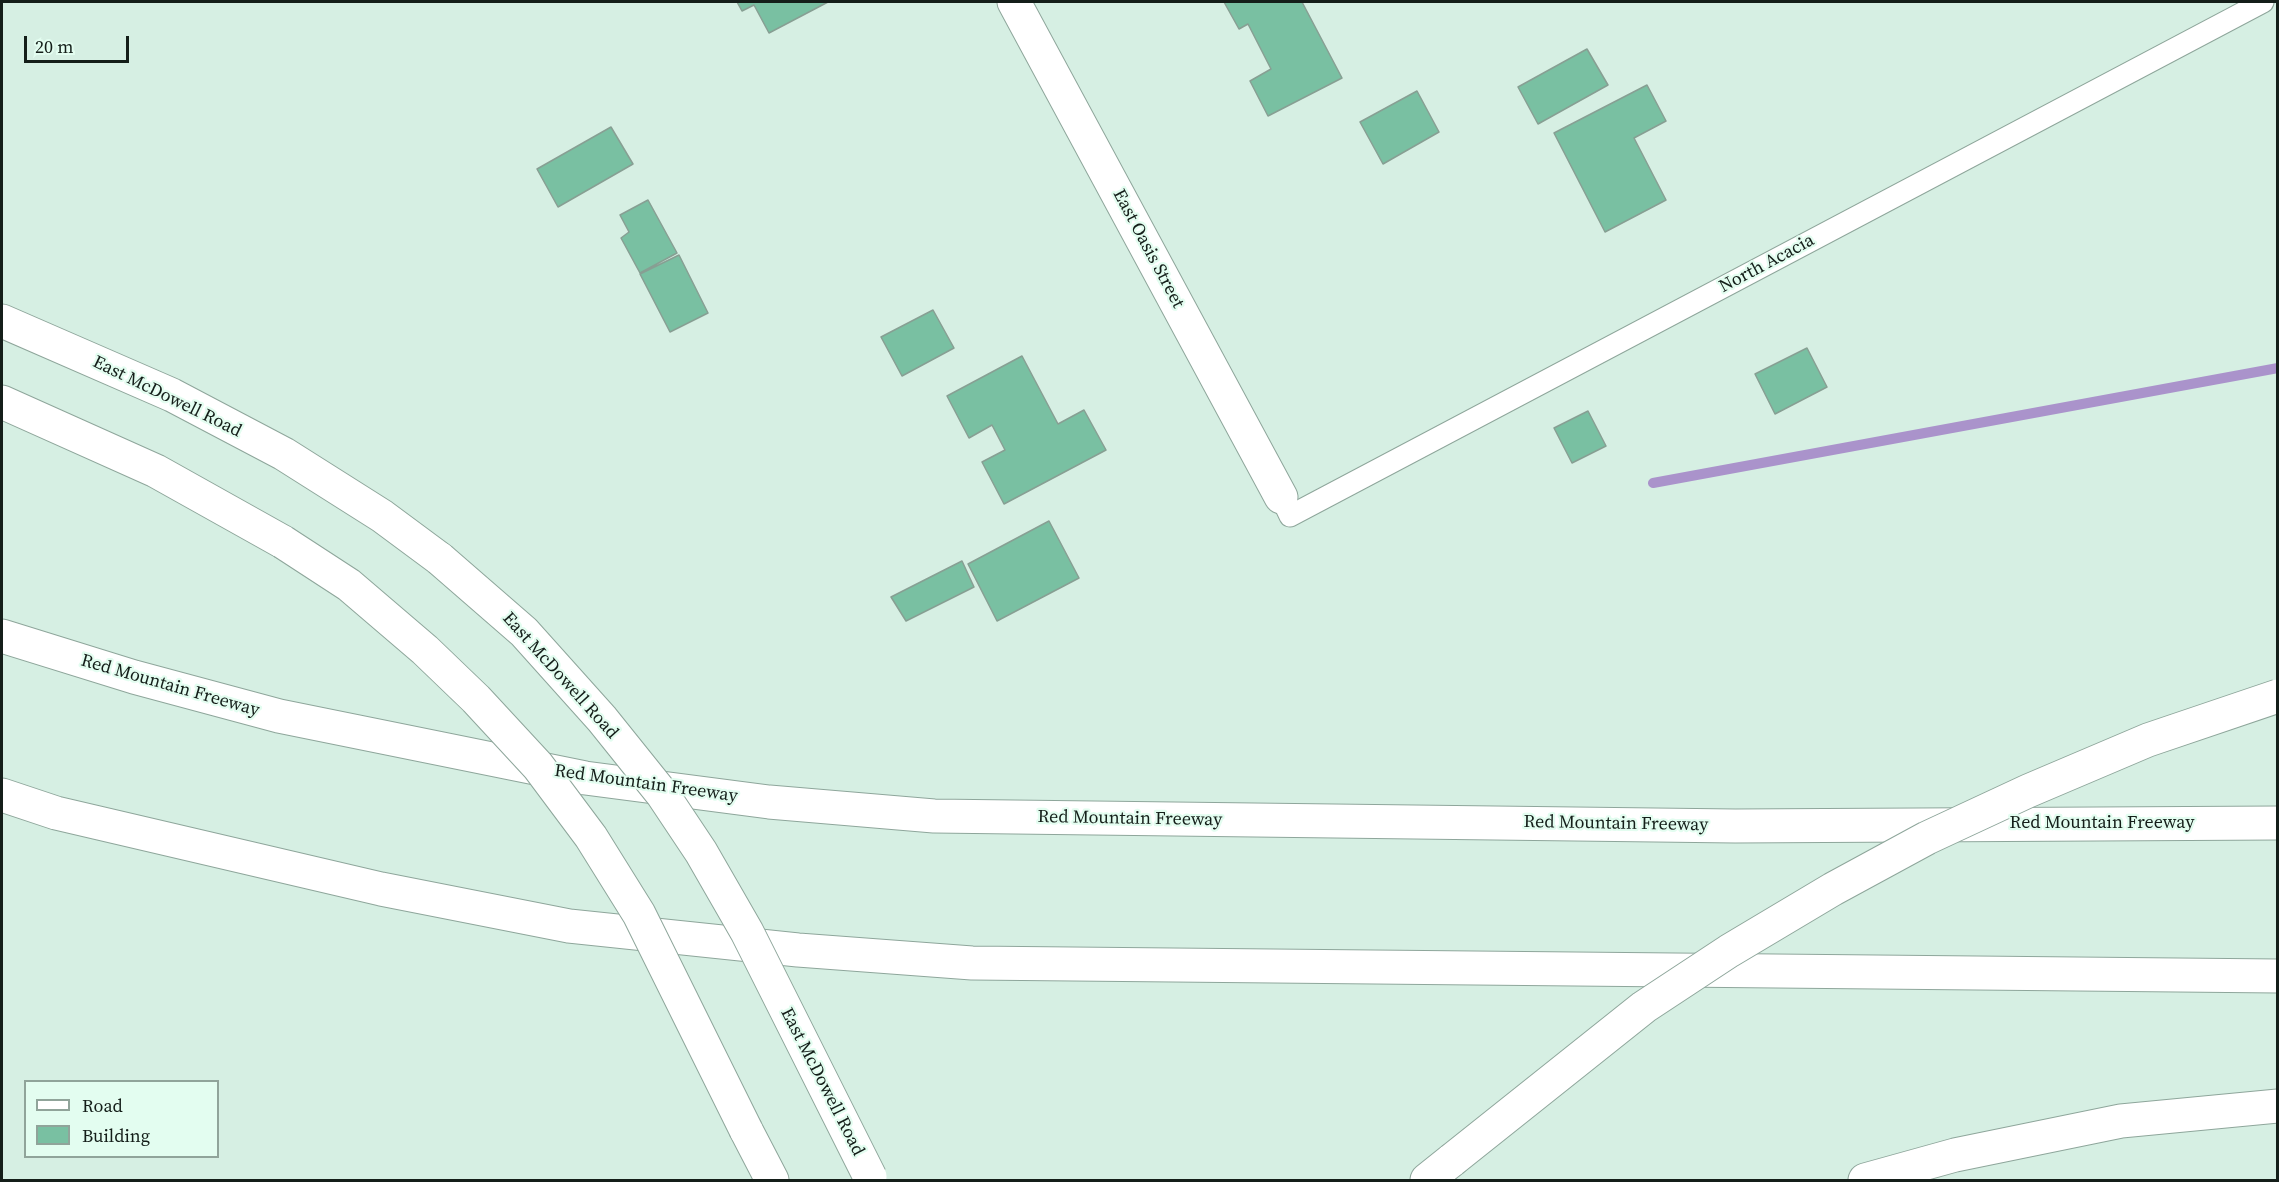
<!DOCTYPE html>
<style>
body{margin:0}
#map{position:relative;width:2279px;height:1182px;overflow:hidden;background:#d6efe3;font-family:"Source Serif 4",serif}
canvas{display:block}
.frame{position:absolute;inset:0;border:3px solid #141e19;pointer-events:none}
.legend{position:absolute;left:24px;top:1080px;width:195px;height:78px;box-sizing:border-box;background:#e3fdf0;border:2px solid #90a49a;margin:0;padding:8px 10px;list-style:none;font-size:18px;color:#141e19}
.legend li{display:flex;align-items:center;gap:12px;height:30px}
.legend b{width:30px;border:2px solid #90a49a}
.scale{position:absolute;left:24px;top:36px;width:105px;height:27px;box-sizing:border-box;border:3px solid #141e19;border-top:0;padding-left:8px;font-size:18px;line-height:21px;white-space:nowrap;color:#141e19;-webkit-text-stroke:4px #e3fdf0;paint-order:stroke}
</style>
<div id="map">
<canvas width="2279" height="1182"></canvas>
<div class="frame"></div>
<ul class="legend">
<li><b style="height:8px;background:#fff"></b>Road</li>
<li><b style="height:16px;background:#79c0a2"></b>Building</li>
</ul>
<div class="scale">20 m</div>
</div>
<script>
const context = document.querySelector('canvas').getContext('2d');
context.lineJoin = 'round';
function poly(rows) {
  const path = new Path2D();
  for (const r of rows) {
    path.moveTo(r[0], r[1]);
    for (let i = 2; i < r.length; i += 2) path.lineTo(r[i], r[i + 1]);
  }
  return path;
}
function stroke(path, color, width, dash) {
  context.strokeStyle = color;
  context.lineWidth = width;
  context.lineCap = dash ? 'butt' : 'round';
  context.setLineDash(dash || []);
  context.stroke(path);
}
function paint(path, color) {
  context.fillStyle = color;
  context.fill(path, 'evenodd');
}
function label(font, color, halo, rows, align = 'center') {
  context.font = font + ' "Source Serif 4",serif';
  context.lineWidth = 4.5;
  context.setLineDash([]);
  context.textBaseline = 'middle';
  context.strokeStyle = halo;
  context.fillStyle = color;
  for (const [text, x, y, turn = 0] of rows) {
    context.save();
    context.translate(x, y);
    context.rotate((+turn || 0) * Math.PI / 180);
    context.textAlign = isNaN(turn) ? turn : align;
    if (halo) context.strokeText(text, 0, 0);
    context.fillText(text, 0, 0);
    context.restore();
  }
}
const stream = poly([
 [1653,483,2278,368]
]);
const building = poly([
 [737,2,828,2,769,33,754,5,742,11,737,2],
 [1224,2,1302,2,1342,78,1268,116,1250,81,1271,69,1248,24,1239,29,1224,2],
 [1587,49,1608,85,1538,124,1518,87,1587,49],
 [1647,85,1666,121,1634,138,1666,200,1605,232,1554,133,1647,85],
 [1417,91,1439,132,1383,164,1360,122,1417,91],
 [611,127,633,164,558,207,537,169,611,127],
 [648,200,677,253,640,273,621,238,629,232,620,215,648,200],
 [679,255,708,313,670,332,640,274,679,255],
 [933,310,954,348,902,376,881,337,933,310],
 [1807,348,1827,387,1775,414,1755,374,1807,348],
 [1022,356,1058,424,1084,410,1106,450,1004,504,982,462,1005,450,992,425,969,438,947,396,1022,356],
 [1588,411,1606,446,1572,463,1554,428,1588,411],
 [1049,521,1079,578,997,621,968,564,1049,521],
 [962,561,974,587,906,621,891,597,962,561]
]);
const lane = poly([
 [1281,497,1290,516,2263,2]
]);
const street = poly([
 [1014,2,1281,497]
]);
const secondary = poly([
 [2,321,172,395,284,454,382,516,440,559],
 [2,402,156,471,283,542],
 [746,1130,772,1180]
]);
const highway = poly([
 [2,636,134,677,279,716,585,778,769,802,934,816,1735,826,2278,823],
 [2,795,56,813,381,889,569,926,798,950,972,963,2278,976],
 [1427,1180,1452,1160],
 [1865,1180,1955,1155,2121,1121,2278,1106]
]);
const secondaryBridge = poly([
 [283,542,349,585,425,650,476,699,538,766,591,837,639,914,746,1130],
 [440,559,524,632,602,719,663,795,701,852,747,932,870,1177]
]);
const highwayBridge = poly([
 [1452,1160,1644,1007,1729,951,1833,889,1927,838,2028,791,2148,740,2278,696]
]);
const streetNames = [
 ["East Oasis Street",1148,249,62],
 ["North Acacia",1767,264,-28],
 ["East McDowell Road",167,397,26],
 ["East McDowell Road",560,676,48],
 ["Red Mountain Freeway",170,686,16],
 ["Red Mountain Freeway",646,784,8],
 ["Red Mountain Freeway",1130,819,1],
 ["Red Mountain Freeway",2102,823],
 ["Red Mountain Freeway",1616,824,1],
 ["East McDowell Road",822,1082,63]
];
stroke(stream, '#aa93cb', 10);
paint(building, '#79c0a2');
stroke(building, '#879f93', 1.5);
stroke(lane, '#8ea69b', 23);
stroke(street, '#8ea69b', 35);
stroke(secondary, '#8ea69b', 35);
stroke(highway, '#8ea69b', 35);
stroke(lane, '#fff', 21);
stroke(street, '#fff', 33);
stroke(secondary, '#fff', 33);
stroke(highway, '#fff', 33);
stroke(secondaryBridge, '#8ea69b', 35, []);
stroke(highwayBridge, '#8ea69b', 35, []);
stroke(secondaryBridge, '#fff', 33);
stroke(highwayBridge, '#fff', 33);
label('18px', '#141e19', '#e3fdf0', streetNames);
</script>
